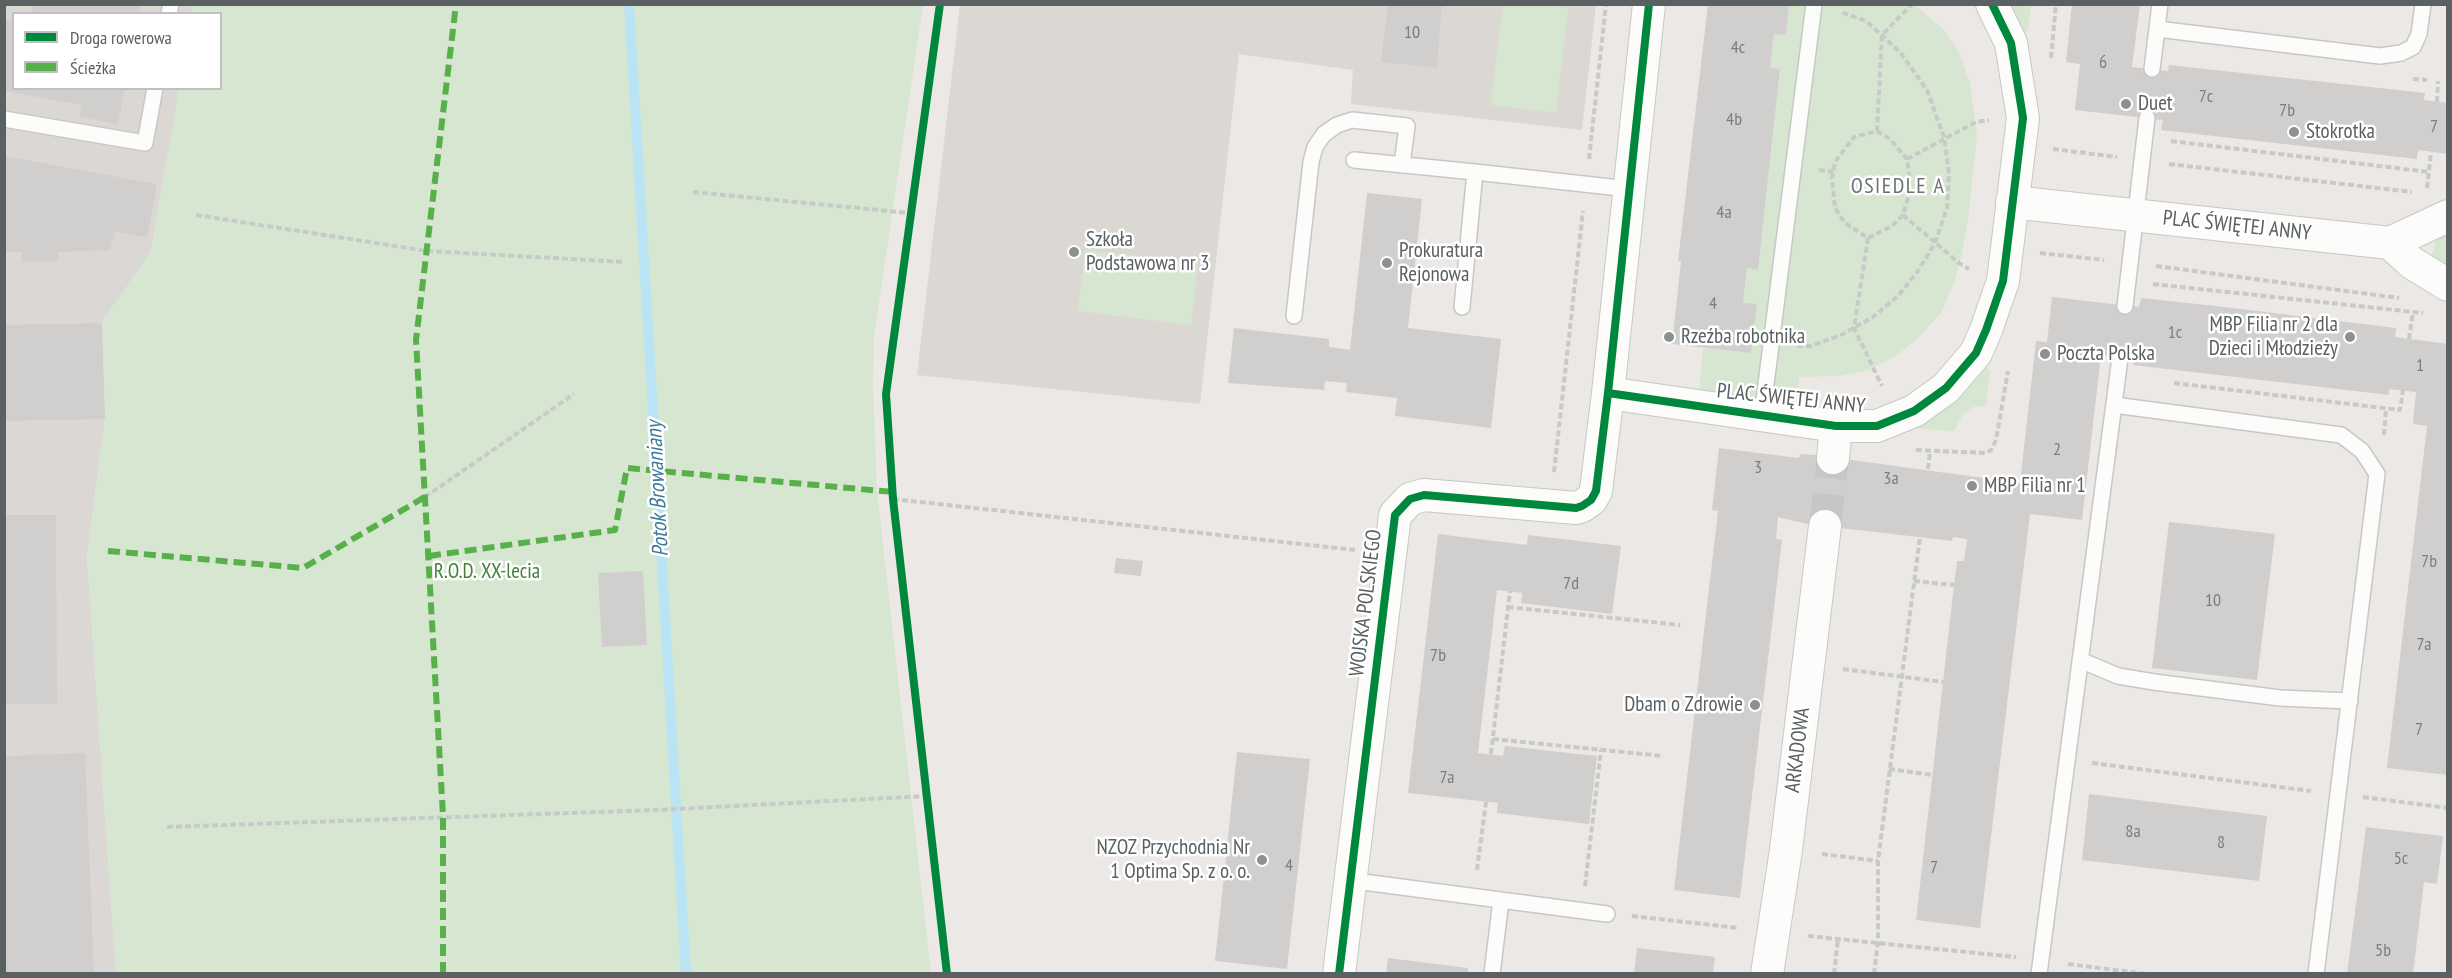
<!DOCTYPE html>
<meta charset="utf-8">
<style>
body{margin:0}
#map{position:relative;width:2452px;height:978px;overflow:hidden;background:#ebe8e5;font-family:"PT Sans Narrow",sans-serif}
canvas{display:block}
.frame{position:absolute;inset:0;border:6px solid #5b6063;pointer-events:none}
.legend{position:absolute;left:12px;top:12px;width:210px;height:78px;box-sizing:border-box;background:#fff;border:2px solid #bdbfc1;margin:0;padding:8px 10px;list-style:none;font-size:18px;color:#5b6063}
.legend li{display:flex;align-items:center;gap:12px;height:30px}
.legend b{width:30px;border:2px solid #bdbfc1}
</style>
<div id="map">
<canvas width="2452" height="978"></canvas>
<div class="frame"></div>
<ul class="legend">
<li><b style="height:8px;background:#00873e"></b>Droga rowerowa</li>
<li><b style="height:8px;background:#58b04a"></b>Ścieżka</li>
</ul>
</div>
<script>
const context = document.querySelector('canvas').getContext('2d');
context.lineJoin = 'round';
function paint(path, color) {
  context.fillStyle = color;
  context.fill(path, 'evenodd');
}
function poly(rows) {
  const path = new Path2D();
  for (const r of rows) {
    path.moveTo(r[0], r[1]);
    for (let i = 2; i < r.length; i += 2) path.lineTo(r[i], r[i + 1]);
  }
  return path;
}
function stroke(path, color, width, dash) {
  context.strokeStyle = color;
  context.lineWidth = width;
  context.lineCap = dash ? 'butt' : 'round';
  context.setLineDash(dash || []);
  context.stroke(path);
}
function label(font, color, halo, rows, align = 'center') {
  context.font = font + ' "PT Sans Narrow",sans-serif';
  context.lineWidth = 5;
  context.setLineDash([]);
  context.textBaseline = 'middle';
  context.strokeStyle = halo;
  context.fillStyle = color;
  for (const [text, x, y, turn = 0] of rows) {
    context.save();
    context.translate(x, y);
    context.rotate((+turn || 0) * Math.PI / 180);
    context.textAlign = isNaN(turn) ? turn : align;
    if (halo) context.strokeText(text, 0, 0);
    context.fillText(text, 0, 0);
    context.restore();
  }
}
const industrial = poly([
 [5,5,192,5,191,14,14,14,14,88,179,89,151,251,102,323,105,419,87,556,116,973,5,974]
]);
const education = poly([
 [4,5,192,5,191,14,14,14,14,88,179,89,166,167,5,140],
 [960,5,1596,5,1582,130,1351,104,1353,70,1239,54,1200,404,917,375]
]);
const green = poly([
 [192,5,923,5,874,336,873,387,877,491,931,973,116,973,87,556,105,419,102,323,151,251,179,89,220,88,220,14,191,13],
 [1537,5,1568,8,1556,113,1491,105,1503,5],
 [1789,5,1915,5,1944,30,1958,50,1970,83,1977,135,1968,220,1961,257,1955,280,1941,313,1915,341,1897,355,1869,370,1839,376,1799,377,1797,403,1793,407,1699,396,1703,348,1751,353,1757,305,1743,303,1747,268,1758,269,1780,70,1770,68,1774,34,1786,35],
 [2003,5,2031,5,2028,31,2023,33],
 [2447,232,2447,271,2432,256,2436,239],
 [1085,250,1198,263,1191,325,1078,311],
 [1981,366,1987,366,1990,371,1986,406,1973,407,1962,416,1954,431,1920,429,1917,425]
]);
const stream = poly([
 [629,4,686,974]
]);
const building = poly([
 [34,4,141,4,139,14,32,14],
 [1388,4,1442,4,1437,68,1381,62],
 [1708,4,1789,4,1786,35,1774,34,1770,68,1780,69,1758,270,1747,268,1743,303,1757,304,1751,353,1672,344,1681,261,1678,261],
 [2072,4,2140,4,2132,67,2168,71,2169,65,2425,93,2424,100,2448,103,2448,154,2418,150,2417,159,2161,130,2163,120,2075,110,2080,64,2066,62],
 [4,19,14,21,14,88,125,88,118,124,79,117,82,105,4,91],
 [4,156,157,184,147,238,115,231,110,250,58,252,58,261,22,262,22,252,4,252],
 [1367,193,1422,199,1408,328,1501,339,1491,428,1395,416,1397,398,1346,392,1347,383,1325,381,1324,390,1228,383,1234,328,1329,339,1329,347,1350,350],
 [2052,297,2139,307,2141,298,2216,306,2396,328,2395,337,2448,344,2448,775,2387,768,2427,426,2413,424,2416,392,2389,389,2389,395,2133,365,2133,359,2101,355,2082,520,2030,514,1980,928,1916,920,1954,585,1957,561,1964,561,1967,539,1953,537,1952,541,1807,524,1778,517,1776,539,1782,540,1740,898,1674,890,1718,511,1712,510,1719,448,1799,458,1800,454,1815,455,2020,483,2036,341,2047,342],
 [102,323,105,419,4,421,4,325],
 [4,515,56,515,57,704,4,704],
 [2169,522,2275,534,2257,680,2152,668],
 [1438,534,1527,545,1528,535,1621,546,1612,614,1521,603,1522,593,1497,590,1478,753,1503,756,1505,746,1597,756,1589,824,1497,813,1498,803,1408,793],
 [1116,558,1143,561,1141,576,1114,573],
 [643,571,647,645,602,647,598,573],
 [1237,752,1310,759,1287,969,1215,961],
 [85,753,94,974,4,974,4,756],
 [2089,794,2267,816,2259,881,2082,860],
 [2366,827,2443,836,2437,884,2424,882,2413,974,2347,974],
 [1637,948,1715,957,1713,974,1634,974],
 [1388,958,1468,968,1468,974,1386,974]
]);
const minorTunnel = poly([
 [1825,526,1833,458]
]);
const path = poly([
 [2051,58,2056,4],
 [2413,79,2427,80],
 [2437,102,2438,81],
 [1877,131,1890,139,1907,159,1911,188,1903,215,1892,226,1868,238,1845,223,1835,208,1832,178,1835,162,1854,137,1877,131,1882,35,1912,4],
 [2171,141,2429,172],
 [2053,149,2117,157],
 [1589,159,1606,4],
 [1907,159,1976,122,1989,120],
 [2169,164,2412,192],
 [1819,170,1833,172],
 [2427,188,2431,152],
 [693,192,910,213],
 [196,215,427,251,624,262],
 [1903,215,1959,263,1969,269],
 [1868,238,1854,328,1882,386],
 [2040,253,2104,260],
 [2156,266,2399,298],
 [2153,284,2423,313],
 [2409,339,2413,312],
 [1797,346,1811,346,1843,334,1873,317,1898,296,1918,271,1935,243,1947,208,1949,174,1944,137,1927,90,1900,52,1866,21,1841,12],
 [2174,383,2400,410,2403,390],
 [2384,435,2386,409],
 [1916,450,1986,453,1991,450,1996,440,2008,371],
 [1928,469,1930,451],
 [1554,472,1583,211],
 [425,497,574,394],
 [893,499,1355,550],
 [1914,581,1954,585],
 [1508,607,1680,625],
 [1843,669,1943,682],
 [1493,739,1663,756],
 [1491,754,1510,591],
 [2092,763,2311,791],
 [1889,769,1933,775],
 [2363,797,2448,808],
 [167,827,656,810,927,796],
 [1822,854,1878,861],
 [1477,870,1486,802],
 [1585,886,1601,750],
 [1632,916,1738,928],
 [1808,936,2016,957],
 [2068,964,2147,974],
 [1834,974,1838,939],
 [1874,974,1878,941,1878,861,1920,537]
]);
const service = poly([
 [169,14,171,4],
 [2157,29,2380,56,2401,53,2413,47,2419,34,2423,4],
 [2152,69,2160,4],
 [4,119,145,143,155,88],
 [1354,160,1475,172],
 [2125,306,2147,118],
 [1462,307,1475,172,1629,189],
 [1294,316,1311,162,1315,147,1324,134,1337,125,1352,120,1407,126,1402,165],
 [2114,405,2341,435,2362,451,2377,474,2316,974],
 [1762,416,1814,4],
 [2080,660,2118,676,2154,682,2280,698,2350,701],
 [1348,880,1607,914],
 [1492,974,1501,900],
 [2039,974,2120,358]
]);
const minor = poly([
 [1649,4,1608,393,1836,426,1877,426,1914,411,1946,388,1976,353,1986,330,2003,281,2023,118,2011,43,1992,4],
 [2012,202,2390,243,2448,216],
 [2390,243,2412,263,2448,285],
 [1833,458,1836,426],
 [1339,974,1395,515,1410,499,1424,495,1576,508,1582,506,1591,500,1596,491,1608,393],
 [1767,974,1786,850,1825,526]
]);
const quiet = poly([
 [108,551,303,568,425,497],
 [429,556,615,530,627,468,893,492],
 [443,974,443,816,416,340,456,4]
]);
const cycleway = poly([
 [940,4,886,394,893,499,947,974],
 [1649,4,1608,393,1836,426,1877,426,1914,411,1946,388,1976,353,1986,330,2003,281,2023,118,2011,43,1992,4],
 [1339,974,1395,515,1410,499,1424,495,1576,508,1582,506,1591,500,1596,491,1608,393]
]);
const markers = [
 [2126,104,6,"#8d9090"],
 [2294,132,6,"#8d9090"],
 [1074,252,6,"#8d9090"],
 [1387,263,6,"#8d9090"],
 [1669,337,6,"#8d9090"],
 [2350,337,6,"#8d9090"],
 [2045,354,6,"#8d9090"],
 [1972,486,6,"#8d9090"],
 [1755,705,6,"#8d9090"],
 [1262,860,6,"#8d9090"]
];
const numberNames = [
 ["10",1412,33],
 ["4c",1738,48],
 ["6",2103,63],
 ["7c",2206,97],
 ["7b",2287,111],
 ["4b",1734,120],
 ["7",2434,127],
 ["4a",1724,213],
 ["4",1713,304],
 ["1c",2175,333],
 ["1",2420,366],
 ["2",2057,450],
 ["3",1758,468],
 ["3a",1891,479],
 ["7b",2429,562],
 ["7d",1571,584],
 ["10",2213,601],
 ["7a",2424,645],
 ["7b",1438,656],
 ["7",2419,730],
 ["7a",1447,778],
 ["8a",2133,832],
 ["8",2221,843],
 ["5c",2401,859],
 ["4",1289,866],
 ["7",1934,868],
 ["5b",2383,951]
];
const poiNames = [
 ["Duet",2138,104],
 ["Stokrotka",2306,132],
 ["Szkoła",1086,240],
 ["Podstawowa nr 3",1086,264],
 ["Prokuratura",1399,251],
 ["Rejonowa",1399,275],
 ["MBP Filia nr 2 dla",2338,325,"right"],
 ["Dzieci i Młodzieży",2338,349,"right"],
 ["Rzeźba robotnika",1681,337],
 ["Poczta Polska",2057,354],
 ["MBP Filia nr 1",1984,486],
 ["Dbam o Zdrowie",1743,705,"right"],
 ["NZOZ Przychodnia Nr",1250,848,"right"],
 ["1 Optima Sp. z o. o.",1250,872,"right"]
];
const streetNames = [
 ["PLAC ŚWIĘTEJ ANNY",2237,226,6],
 ["PLAC ŚWIĘTEJ ANNY",1791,399,6],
 ["WOJSKA POLSKIEGO",1366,603,-83],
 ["ARKADOWA",1798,750,-83]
];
const parkNames = [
 ["R.O.D. XX-lecia",487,572]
];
const neighbourhoodNames = [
 ["OSIEDLE A",1898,187]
];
const waterNames = [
 ["Potok Browaniany",658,489,-93]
];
paint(industrial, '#dbd7d5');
paint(education, '#dbd8d3');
paint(green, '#d7e6d1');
stroke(stream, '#bae4f4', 10);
paint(building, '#d1cfce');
stroke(minorTunnel, '#c7c6c4', 32, [32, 16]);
stroke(service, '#c7c7c7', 18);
stroke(minor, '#c7c7c7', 34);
stroke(path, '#c7cbc8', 4, [6, 3]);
stroke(service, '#fcfcfb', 15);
stroke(minor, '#fcfcfb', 32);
stroke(quiet, '#58b04a', 6, [12, 6]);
stroke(cycleway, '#00873e', 8);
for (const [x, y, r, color] of markers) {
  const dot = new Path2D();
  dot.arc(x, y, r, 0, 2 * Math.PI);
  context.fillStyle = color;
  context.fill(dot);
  stroke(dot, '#fff', 2);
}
label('18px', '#7a7d7f', null, numberNames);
label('21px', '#5b6063', '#fff', poiNames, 'left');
label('21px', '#5b6063', '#fff', streetNames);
label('21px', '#418439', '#fff', parkNames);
context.letterSpacing = '1.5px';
label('22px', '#6c7275', '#fff', neighbourhoodNames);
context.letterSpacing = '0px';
label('italic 22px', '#3d799b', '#fff', waterNames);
</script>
